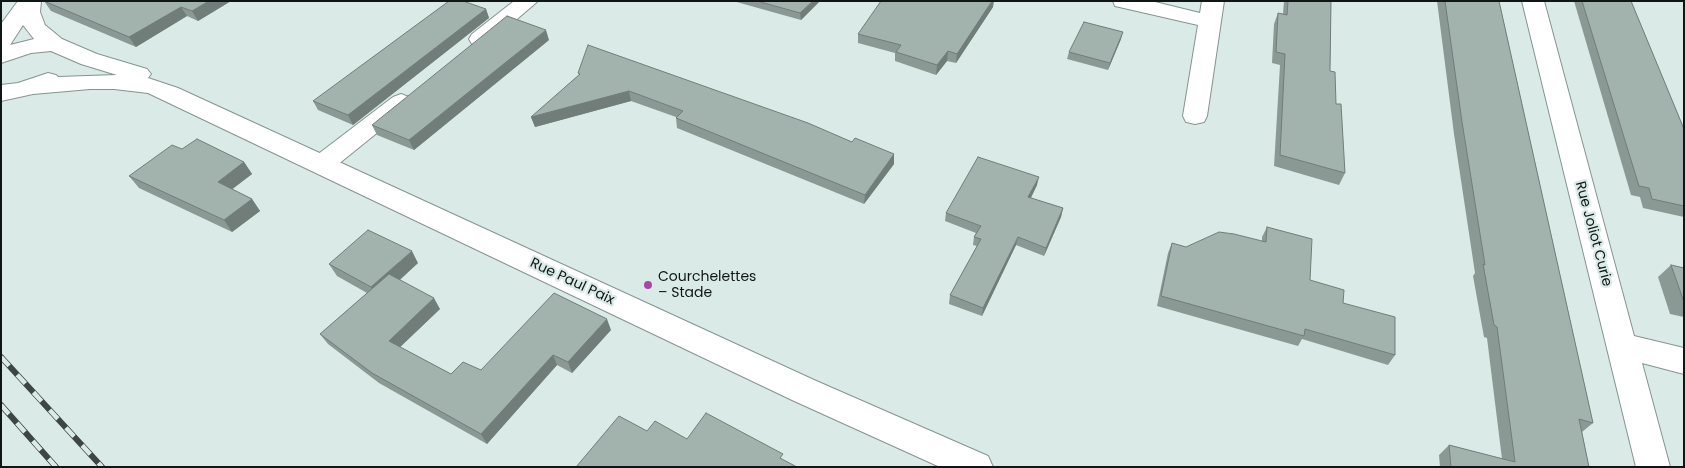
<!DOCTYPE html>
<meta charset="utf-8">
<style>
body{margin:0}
#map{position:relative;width:1685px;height:468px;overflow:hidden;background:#daebe7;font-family:Poppins,sans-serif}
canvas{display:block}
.frame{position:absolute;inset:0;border:2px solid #101615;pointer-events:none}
</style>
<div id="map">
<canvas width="1685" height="468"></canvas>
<div class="frame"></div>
</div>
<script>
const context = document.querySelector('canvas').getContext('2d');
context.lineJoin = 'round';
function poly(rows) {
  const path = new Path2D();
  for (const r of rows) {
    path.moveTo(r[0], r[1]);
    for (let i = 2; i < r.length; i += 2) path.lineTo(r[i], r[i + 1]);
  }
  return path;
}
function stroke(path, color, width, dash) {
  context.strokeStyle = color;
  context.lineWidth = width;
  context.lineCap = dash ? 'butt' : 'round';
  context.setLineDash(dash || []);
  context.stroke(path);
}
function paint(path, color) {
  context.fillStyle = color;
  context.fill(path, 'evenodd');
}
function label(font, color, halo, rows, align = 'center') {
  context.font = font + ' Poppins,sans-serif';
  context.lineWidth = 4.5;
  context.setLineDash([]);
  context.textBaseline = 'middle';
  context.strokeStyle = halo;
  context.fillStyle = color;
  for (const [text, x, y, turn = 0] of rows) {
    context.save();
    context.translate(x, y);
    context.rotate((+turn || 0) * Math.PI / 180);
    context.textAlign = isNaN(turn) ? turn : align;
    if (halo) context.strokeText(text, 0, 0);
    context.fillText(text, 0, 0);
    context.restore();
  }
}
const minor = poly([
 [514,1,538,1,488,44,480,46,472,44,469,39,472,34,514,1],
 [1113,1,1151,1,1200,13,1202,1,1224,1,1207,116,1204,122,1195,124,1186,122,1183,116,1198,25,1115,6,1113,1],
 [1522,1,1544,1,1634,336,1684,348,1684,374,1642,363,1670,467,1636,467,1522,1],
 [401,94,409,97,413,102,409,107,331,170,322,173,313,170,309,164,313,158,393,97,401,94]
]);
const tertiary = poly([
 [18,1,41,1,40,12,45,25,62,39,97,54,147,69,151,74,148,78,178,88,814,380,988,456,993,467,940,467,792,400,148,93,114,89,90,89,33,94,1,101,1,85,18,83,48,73,56,75,58,77,117,75,81,64,51,51,31,53,1,63,1,24,18,1],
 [23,25,34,39,10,45,12,42,23,25]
]);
const rail = poly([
 [1,357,102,467],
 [1,405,56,467]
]);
const wall = poly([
 [44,1,231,1,198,21,187,16,136,47,51,11],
 [733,1,820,1,801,20],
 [1284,1,1331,1,1330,71,1345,173,1339,185,1274,166,1280,65,1272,63,1274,24,1278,13,1283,14],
 [1437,1,1499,1,1593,423,1582,432,1589,467,1440,467,1439,455,1449,445,1502,459,1487,338,1484,337,1473,276,1475,273,1454,134],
 [1574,1,1631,1,1684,129,1684,217,1643,208,1640,197,1631,195],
 [993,7,956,63,947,61,936,75,895,61,895,53,858,43,858,34],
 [486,9,489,18,353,125,318,110,313,101],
 [1121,39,1108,70,1067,59,1069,52],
 [549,40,414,150,377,135,372,125],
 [578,73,852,142,894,154,894,164,864,204,677,128,676,118,676,117,631,101,535,127,531,117,579,75],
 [182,149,244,162,252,174,232,189,252,199,260,211,232,232,139,188,129,176],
 [1037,185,1031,198,1063,208,1061,217,1044,256,1016,245,982,316,949,304,950,295,977,246,973,245,974,237,976,233,945,221,946,213],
 [1267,227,1310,280,1343,303,1395,355,1388,365,1302,339,1298,346,1157,306,1168,253,1172,243,1186,247,1262,241,1262,237],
 [418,263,400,280,440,309,400,347,451,374,481,370,611,330,572,373,557,365,487,444,379,383,328,344,320,334,367,293,337,276,329,264],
 [1671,265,1684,268,1684,317,1670,314,1658,277]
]);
const shadedWall = poly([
 [209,1,231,1,198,21,192,11],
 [813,1,820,1,801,20,800,13],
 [992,1,994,1,993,7,956,63,957,54],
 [181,7,187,16,136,47,129,37],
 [486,9,489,18,353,125,348,115],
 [546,30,549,40,414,150,409,140],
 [1123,32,1121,39,1108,70,1110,63],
 [948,51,947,61,936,75,937,65],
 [629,91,631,101,535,127,531,117],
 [894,154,894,164,864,204,865,195],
 [244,162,252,174,226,194,218,182],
 [1039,177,1037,185,1027,205,1028,197],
 [252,199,260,211,232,232,224,220],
 [1063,208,1061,217,1044,256,1046,248],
 [1018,237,1016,245,982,316,983,308],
 [412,251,418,263,378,299,371,287],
 [434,298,440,309,396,351,389,341],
 [607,319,611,330,572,373,568,362],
 [553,355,557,365,487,444,481,434]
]);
const building = poly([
 [44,1,209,1,192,11,181,7,129,37,44,1],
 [449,1,463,1,486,9,348,115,313,101,449,1],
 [757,1,813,1,800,13,757,1],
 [881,1,992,1,957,54,948,51,937,65,896,52,901,45,858,34,881,1],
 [1288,1,1331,1,1330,71,1335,72,1336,104,1341,104,1345,173,1280,155,1285,54,1276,52,1278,13,1287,15,1288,1],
 [1445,1,1499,1,1593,423,1579,419,1589,467,1451,467,1449,445,1515,462,1497,327,1494,325,1483,264,1485,265,1462,122,1445,1],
 [1582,1,1631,1,1684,129,1684,206,1652,199,1649,188,1639,186,1582,1],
 [507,16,546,30,409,140,372,125,507,16],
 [1084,22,1123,32,1110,63,1069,52,1084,22],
 [588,45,808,123,852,142,855,138,894,154,865,195,676,118,683,111,629,91,531,117,580,74,578,73,588,45],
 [197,139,244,162,218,182,252,199,224,220,129,176,172,145,182,149,197,139],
 [978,157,1039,177,1028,197,1063,208,1046,248,1018,237,983,308,950,295,981,239,974,237,981,226,946,213,978,157],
 [1267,227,1312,239,1310,280,1344,290,1343,303,1395,317,1395,355,1305,329,1304,336,1161,296,1172,243,1186,247,1219,232,1234,234,1266,242,1267,227],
 [368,230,412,251,371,287,329,264,368,230],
 [1671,265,1684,268,1684,302,1671,265],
 [389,274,434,298,389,341,451,374,463,362,481,370,554,293,607,319,568,362,553,355,481,434,372,373,320,334,389,274],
 [706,413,783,454,780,458,797,467,576,467,619,416,647,431,655,421,687,439,706,413]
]);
const markers = [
 [648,285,5,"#ab45aa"]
];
const streetNames = [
 ["Rue Joliot Curie",1593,234,75],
 ["Rue Paul Paix",572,282,25]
];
const poiNames = [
 ["Courchelettes",658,277],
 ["– Stade",658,293]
];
stroke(minor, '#859490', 2);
stroke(tertiary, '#859490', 2);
paint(minor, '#fff');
paint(tertiary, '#fff');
stroke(rail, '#3e4645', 6);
stroke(rail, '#daebe7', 4.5, [12]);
paint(wall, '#8b9995');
paint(shadedWall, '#717d79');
paint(building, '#a2b2ad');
stroke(building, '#717d79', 1);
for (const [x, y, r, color] of markers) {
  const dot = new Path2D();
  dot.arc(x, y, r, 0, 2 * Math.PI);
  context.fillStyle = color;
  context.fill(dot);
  stroke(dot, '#daebe7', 2);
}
label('14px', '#101615', '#daebe7', streetNames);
label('14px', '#101615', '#daebe7', poiNames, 'left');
</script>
